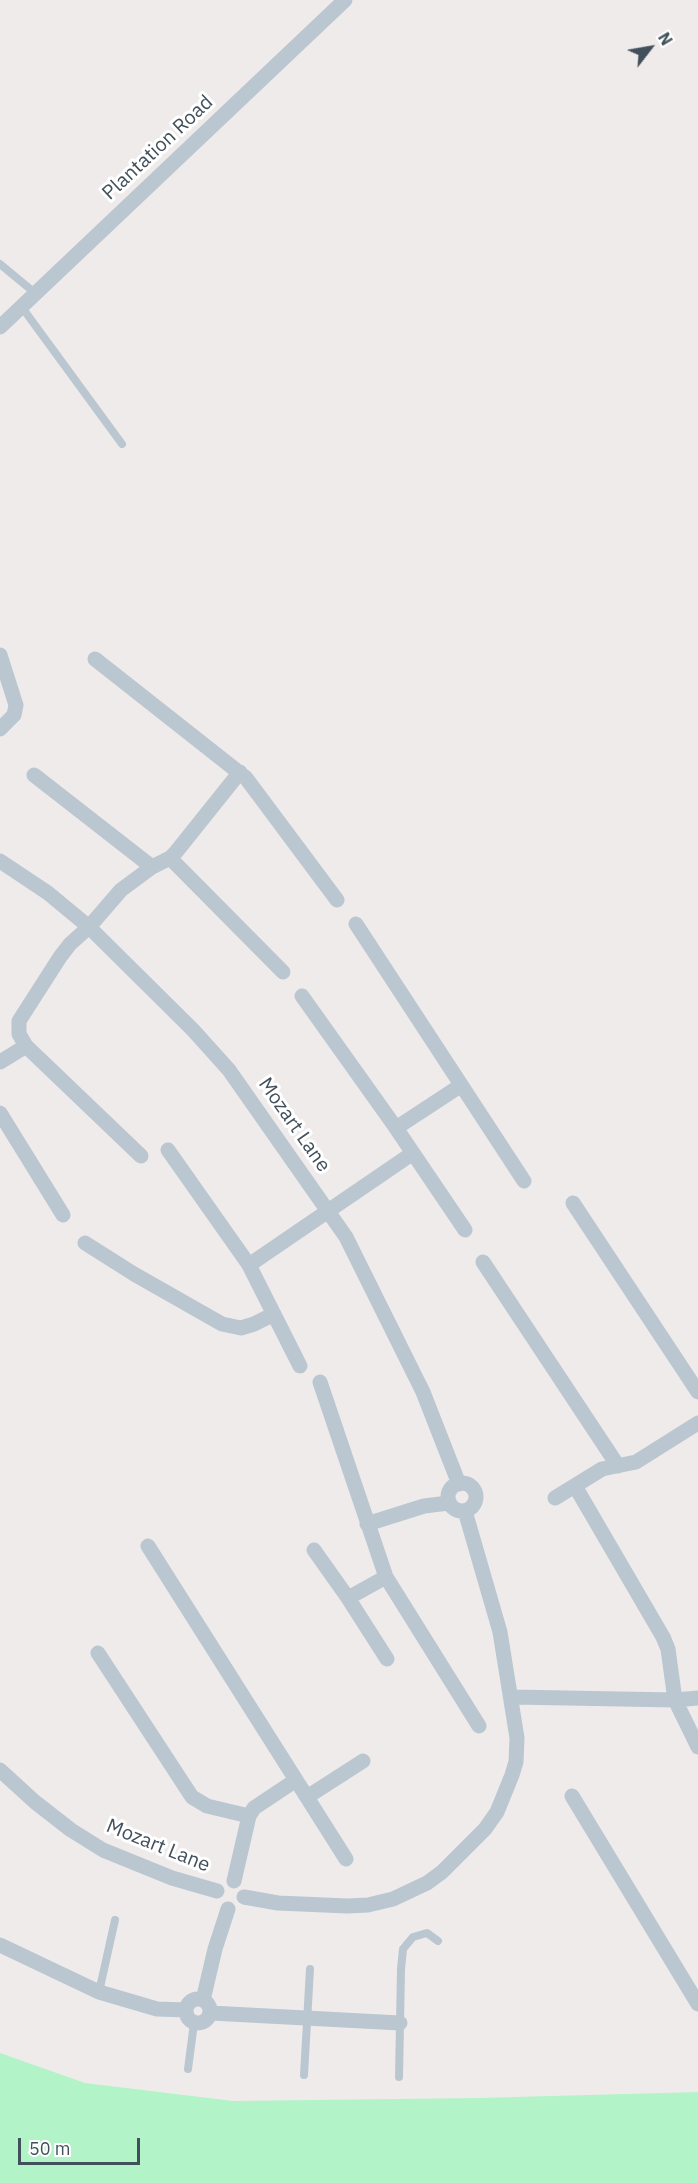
<!DOCTYPE html>
<style>
body{margin:0}
#map{position:relative;width:698px;height:2183px;overflow:hidden;background:#efebeb;font-family:"IBM Plex Sans",sans-serif}
canvas{display:block}
.north{position:absolute;left:620px;top:18px;width:60px;height:60px;-webkit-text-stroke:4px #fff;paint-order:stroke;rotate:59deg;font-size:16px;font-weight:700;line-height:24px;text-align:center;color:#42505b}
.north::after{content:'';display:block;margin:auto;width:21px;height:27px;background:#42505b;clip-path:polygon(50% 0,100% 100%,50% 72%,0 100%)}
.scale{position:absolute;left:18px;top:2138px;width:122px;height:27px;box-sizing:border-box;border:3px solid #42505b;border-top:0;padding-left:8px;font-size:18px;line-height:21px;white-space:nowrap;color:#42505b;-webkit-text-stroke:4px #fff;paint-order:stroke}
</style>
<div id="map">
<canvas width="698" height="2183"></canvas>
<div class="north">N</div>
<div class="scale">50 m</div>
</div>
<script>
const context = document.querySelector('canvas').getContext('2d');
context.lineJoin = 'round';
function paint(path, color) {
  context.fillStyle = color;
  context.fill(path, 'evenodd');
}
function poly(rows) {
  const path = new Path2D();
  for (const r of rows) {
    if (r.length === 3) {
      path.moveTo(r[0] + r[2], r[1]);
      path.arc(r[0], r[1], r[2], 0, 2 * Math.PI);
      continue;
    }
    path.moveTo(r[0], r[1]);
    for (let i = 2; i < r.length; i += 2) path.lineTo(r[i], r[i + 1]);
  }
  return path;
}
function stroke(path, color, width, dash) {
  context.strokeStyle = color;
  context.lineWidth = width;
  context.lineCap = dash ? 'butt' : 'round';
  context.setLineDash(dash || []);
  context.stroke(path);
}
function label(font, color, halo, rows, align = 'center') {
  context.font = font + ' "IBM Plex Sans",sans-serif';
  context.lineWidth = 6;
  context.setLineDash([]);
  context.textBaseline = 'middle';
  context.strokeStyle = halo;
  context.fillStyle = color;
  for (const [text, x, y, turn = 0] of rows) {
    context.save();
    context.translate(x, y);
    context.rotate((+turn || 0) * Math.PI / 180);
    context.textAlign = isNaN(turn) ? turn : align;
    if (halo) context.strokeText(text, 0, 0);
    context.fillText(text, 0, 0);
    context.restore();
  }
}
const green = poly([
 [0,2053,85,2083,233,2101,479,2098,698,2092,698,2183,0,2183]
]);
const lane = poly([
 [0,264,35,293],
 [21,306,122,444],
 [99,1992,115,1920],
 [188,2069,194,2023],
 [304,2075,310,1969],
 [399,2077,401,1969,403,1949,413,1937,427,1933,438,1941]
]);
const street = poly([
 [0,327,345,0],
 [0,655,16,705,14,715,0,729],
 [95,659,246,778,337,900],
 [34,775,152,867],
 [170,858,283,972],
 [0,861,48,893,89,927,193,1030,229,1070,346,1237,423,1392,459,1484],
 [356,924,524,1181],
 [302,996,396,1128,465,1230],
 [0,1062,26,1046],
 [0,1113,63,1215],
 [396,1128,460,1086],
 [168,1150,249,1265,300,1366],
 [141,1156,26,1046,19,1034,19,1021,60,957,70,944,89,927,121,890,152,867,170,858,176,852,240,772],
 [573,1203,698,1392],
 [85,1243,134,1274,222,1324,241,1328,254,1324,274,1314],
 [483,1262,618,1466],
 [249,1265,413,1153],
 [320,1382,386,1577,479,1726],
 [462,1497,14],
 [575,1486,663,1637,668,1649,675,1700,698,1747],
 [555,1498,602,1469,636,1462,698,1423],
 [367,1524,424,1506,449,1503],
 [148,1546,346,1859],
 [314,1550,348,1598,387,1659],
 [348,1598,386,1577],
 [98,1653,192,1797,207,1806,249,1816],
 [512,1697,675,1700,698,1698],
 [0,1770,35,1802,71,1830,103,1850,172,1878,217,1891],
 [572,1796,698,2004],
 [307,1797,363,1761],
 [234,1881,249,1816,254,1808,296,1780],
 [244,1897,278,1903,347,1906,368,1905,393,1899,427,1883,442,1872,485,1829,497,1812,512,1775,516,1762,517,1738,500,1632,465,1511],
 [0,1945,99,1992,157,2009,186,2010],
 [198,2011,12],
 [203,2000,215,1949,228,1909],
 [211,2013,400,2023]
]);
const streetNames = [
 ["Plantation Road",158,148,-43],
 ["Mozart Lane",294,1125,55],
 ["Mozart Lane",158,1846,22]
];
paint(green, '#b3f3c8');
stroke(lane, '#bac7d0', 8);
stroke(street, '#bac7d0', 15);
label('20px', '#42505b', '#fff', streetNames);
</script>
